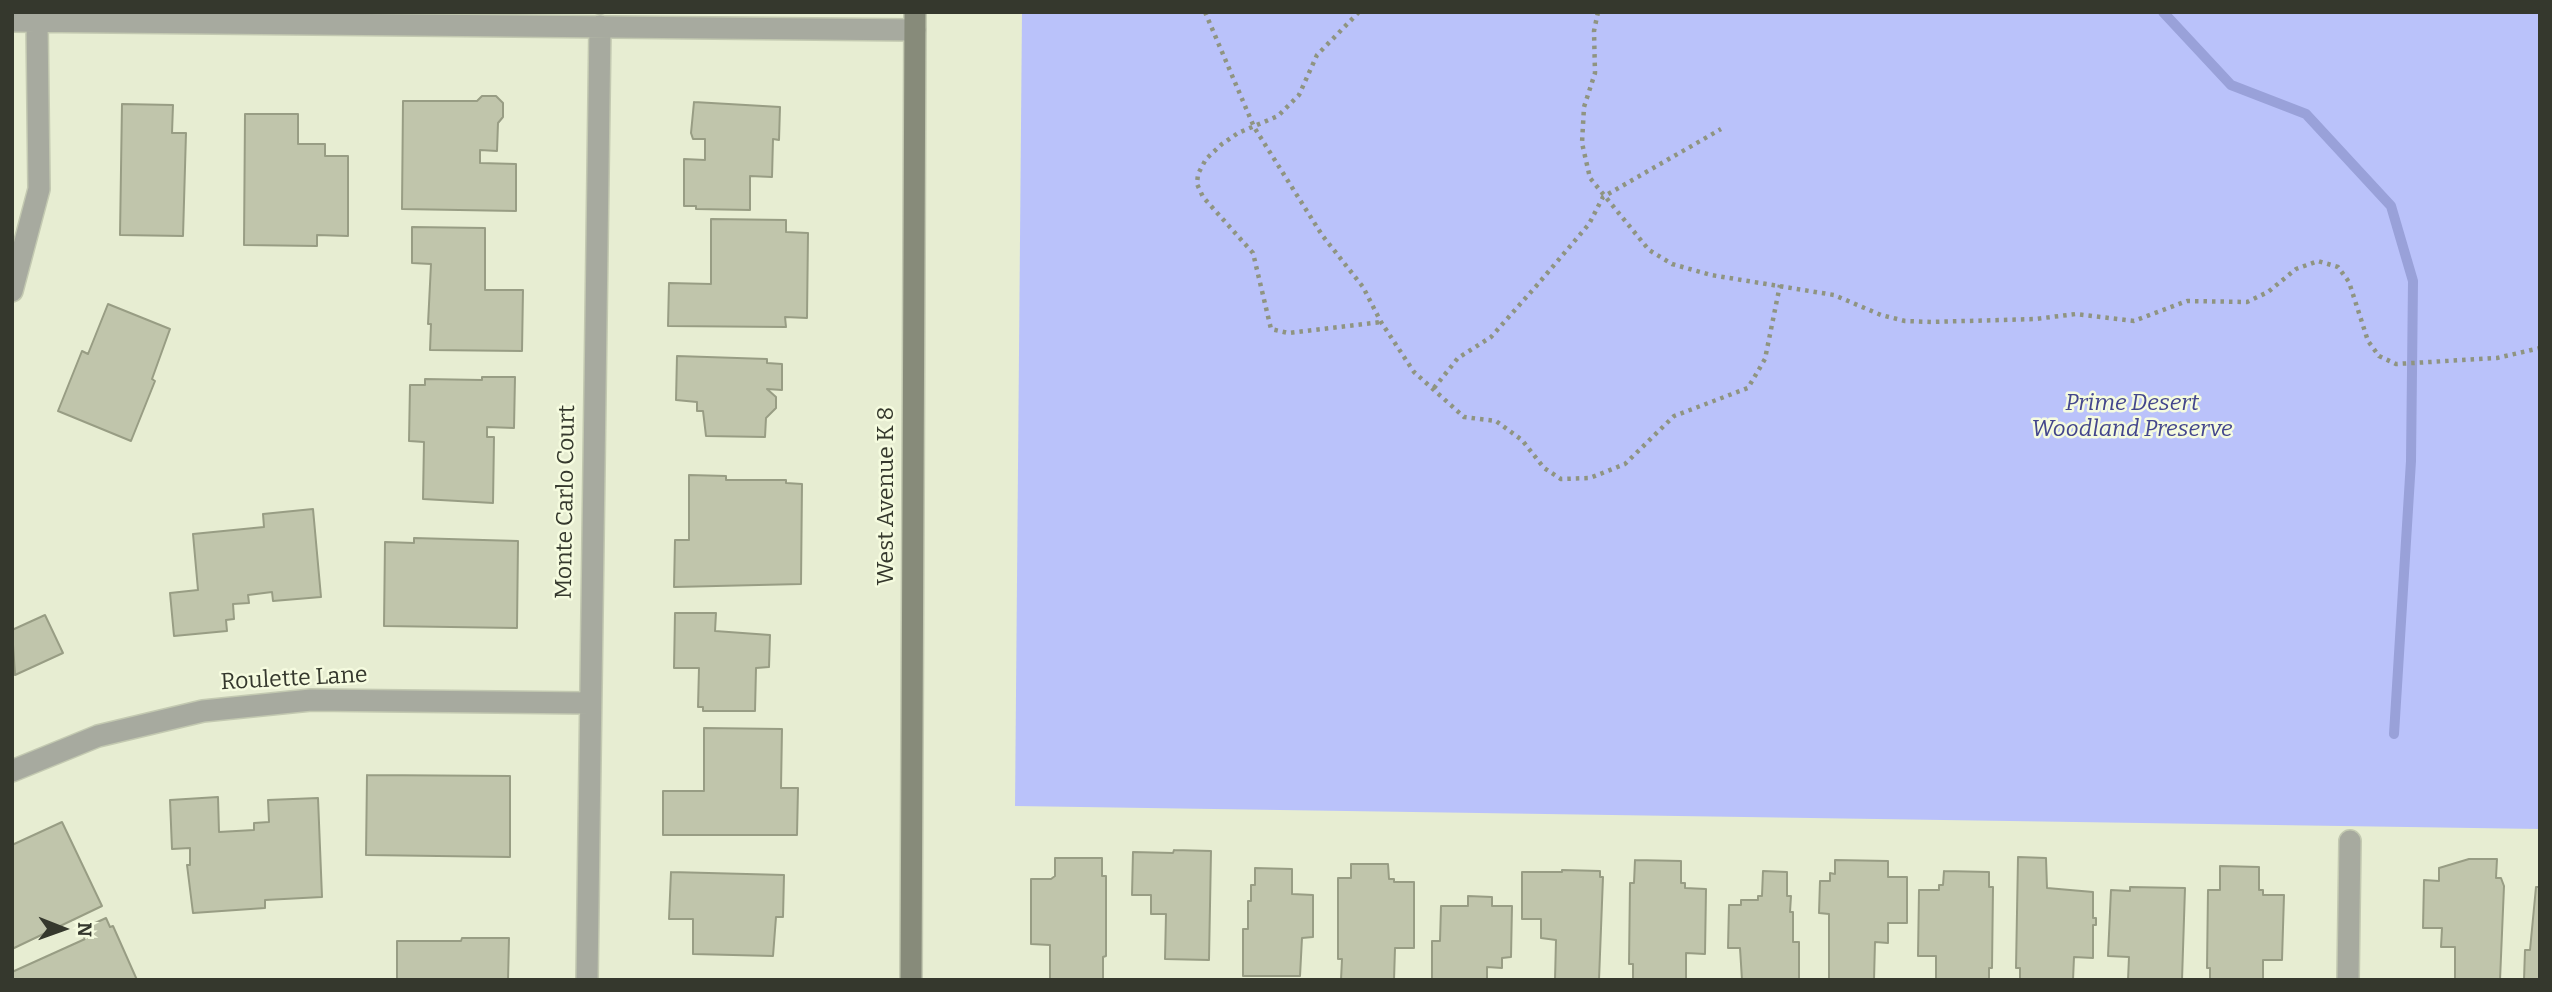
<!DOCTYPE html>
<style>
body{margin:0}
#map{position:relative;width:2552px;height:992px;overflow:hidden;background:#e7edd2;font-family:Bitter,serif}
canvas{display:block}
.frame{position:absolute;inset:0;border:14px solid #35382d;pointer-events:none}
.north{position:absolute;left:28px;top:894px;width:70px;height:70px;-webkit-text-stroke:5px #f5fbdf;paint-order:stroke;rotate:91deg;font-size:19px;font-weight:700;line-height:28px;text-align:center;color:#35382d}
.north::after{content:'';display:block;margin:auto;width:24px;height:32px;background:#35382d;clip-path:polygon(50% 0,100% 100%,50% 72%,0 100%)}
</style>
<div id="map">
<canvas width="2552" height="992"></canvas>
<div class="frame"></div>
<div class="north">N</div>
</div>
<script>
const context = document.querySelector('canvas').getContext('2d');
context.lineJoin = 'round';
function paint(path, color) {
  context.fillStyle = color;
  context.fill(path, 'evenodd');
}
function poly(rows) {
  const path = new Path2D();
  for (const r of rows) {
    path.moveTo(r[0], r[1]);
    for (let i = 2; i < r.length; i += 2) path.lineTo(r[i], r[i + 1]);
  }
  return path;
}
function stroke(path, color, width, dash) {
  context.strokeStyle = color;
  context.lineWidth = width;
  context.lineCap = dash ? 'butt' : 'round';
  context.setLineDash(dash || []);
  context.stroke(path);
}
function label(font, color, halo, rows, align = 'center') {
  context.font = font + ' Bitter,serif';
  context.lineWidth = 5;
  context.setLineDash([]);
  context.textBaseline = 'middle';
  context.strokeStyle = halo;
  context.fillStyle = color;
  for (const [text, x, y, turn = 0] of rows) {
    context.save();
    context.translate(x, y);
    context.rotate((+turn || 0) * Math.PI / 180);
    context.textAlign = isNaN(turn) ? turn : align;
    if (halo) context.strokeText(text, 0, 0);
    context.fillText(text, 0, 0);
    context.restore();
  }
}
const green = poly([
 [1022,12,2540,12,2540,829,1015,806]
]);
const stream = poly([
 [2163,12,2231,85,2306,114,2391,206,2413,281,2411,461,2394,734]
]);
const building = poly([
 [482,96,496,96,503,103,503,117,498,123,497,151,480,150,480,163,516,164,516,211,402,209,403,101,477,101,482,96],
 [694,102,780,107,779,140,773,139,772,177,750,176,750,210,696,209,696,206,684,206,684,159,705,160,705,139,693,139,691,133,694,102],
 [122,104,173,105,172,133,186,133,183,236,120,235,122,104],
 [245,114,298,114,298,144,325,144,325,156,348,156,348,236,317,235,317,246,244,245,245,114],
 [711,219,786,220,786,232,808,233,807,318,785,317,786,327,668,326,669,283,711,284,711,219],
 [412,227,485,228,485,290,523,290,522,351,430,350,431,324,428,324,431,264,412,263,412,227],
 [108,304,170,329,152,379,155,381,131,441,58,411,82,351,88,354,108,304],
 [677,356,767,359,767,363,782,364,782,390,767,389,776,397,776,408,766,418,765,437,706,436,703,411,697,411,697,402,676,400,677,356],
 [482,377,515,377,514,428,487,427,487,437,494,437,493,503,423,499,424,442,409,441,410,385,425,385,425,379,482,380,482,377],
 [689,475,726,476,726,480,786,480,786,483,802,484,801,584,674,587,675,540,689,540,689,475],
 [313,509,321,597,273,601,272,592,248,595,249,603,233,604,234,619,226,620,227,631,174,636,170,593,198,590,193,534,264,527,263,514,313,509],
 [414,538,518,541,517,628,384,626,385,542,414,543,414,538],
 [675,613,716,613,715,631,770,635,769,667,756,668,755,711,703,711,703,707,698,707,699,668,674,668,675,613],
 [45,615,63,653,15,675,12,630,45,615],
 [704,728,782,729,781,788,798,788,797,835,663,835,663,791,704,791,704,728],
 [367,775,510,776,510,857,366,855,367,775],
 [218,797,219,832,254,830,254,823,269,822,268,800,318,798,322,897,265,900,265,908,193,913,187,865,190,865,190,848,172,849,170,800,218,797],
 [62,822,102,906,12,949,12,845,62,822],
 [1174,850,1211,851,1209,960,1165,959,1166,914,1151,914,1151,895,1132,895,1133,852,1173,853,1174,850],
 [2018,857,2046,858,2047,888,2093,892,2093,918,2096,918,2096,925,2093,925,2093,958,2074,957,2073,980,2020,980,2020,968,2016,968,2018,857],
 [1055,858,1102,858,1102,876,1106,876,1106,956,1103,957,1103,980,1050,980,1050,945,1031,944,1031,879,1051,879,1055,876,1055,858],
 [2469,859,2497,859,2496,878,2501,878,2504,886,2500,980,2455,980,2455,947,2441,947,2442,928,2423,928,2424,880,2439,881,2439,868,2469,859],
 [1635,860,1681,861,1681,883,1685,883,1685,888,1706,889,1705,954,1686,953,1686,980,1633,980,1633,964,1629,964,1630,883,1634,883,1635,860],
 [1835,860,1888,861,1888,877,1907,877,1907,923,1888,923,1888,943,1875,942,1874,980,1829,980,1829,914,1819,913,1820,881,1830,881,1830,873,1835,874,1835,860],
 [1351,864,1388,864,1389,879,1394,879,1394,882,1414,882,1414,948,1395,948,1394,980,1341,980,1342,959,1338,959,1338,878,1351,878,1351,864],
 [2220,866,2259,867,2259,890,2263,890,2263,895,2284,895,2282,960,2263,960,2263,980,2210,980,2210,968,2207,968,2208,890,2220,890,2220,866],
 [1255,868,1292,869,1292,894,1313,895,1313,937,1302,938,1300,976,1243,976,1243,929,1248,929,1248,901,1251,901,1251,885,1255,885,1255,868],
 [1562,870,1600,871,1600,877,1603,877,1599,980,1555,980,1556,940,1541,938,1541,919,1522,919,1522,872,1562,872,1562,870],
 [1763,871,1787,872,1787,896,1791,896,1790,912,1793,912,1793,942,1799,942,1799,980,1742,980,1740,948,1728,948,1729,905,1741,905,1741,900,1758,900,1758,896,1762,896,1763,871],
 [1944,871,1989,872,1989,887,1993,887,1992,968,1989,968,1989,980,1936,980,1936,956,1918,956,1919,890,1939,890,1939,885,1943,885,1944,871],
 [671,872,784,875,783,917,776,917,773,956,693,954,693,919,669,919,671,872],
 [2130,887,2185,888,2182,980,2128,980,2129,957,2108,956,2111,890,2130,891,2130,887],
 [2536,887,2540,887,2540,980,2524,980,2525,950,2530,950,2536,887],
 [1468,896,1492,897,1492,906,1512,906,1511,957,1502,958,1502,968,1487,967,1487,980,1432,980,1432,941,1440,941,1441,906,1468,906,1468,896],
 [106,918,110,927,113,926,137,980,12,980,12,972,85,939,80,930,106,918],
 [462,938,509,938,508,980,397,980,397,941,461,941,462,938]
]);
const path = poly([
 [1205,12,1254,127,1322,235,1363,287,1381,322,1414,372,1464,417,1496,421,1522,440,1544,468,1561,479,1590,478,1625,464,1674,416,1748,388,1765,359,1780,285],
 [1359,12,1317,55,1299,95,1278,116,1238,133,1222,144,1206,159,1198,174,1197,184,1203,197,1253,253,1271,329,1288,333,1381,322],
 [1598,12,1594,31,1595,73,1584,107,1582,143,1590,178,1649,250,1672,264,1711,275,1834,295,1881,315,1905,321,1931,322,2035,319,2076,314,2134,321,2187,301,2247,302,2268,292,2296,269,2318,261,2338,267,2349,282,2368,341,2379,356,2396,364,2497,358,2540,348],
 [1434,388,1458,358,1491,337,1538,284,1589,224,1603,197,1721,129]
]);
const street = poly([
 [12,21,915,30],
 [12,291,39,189,37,21],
 [12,771,98,736,203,711,311,700,589,703],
 [587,980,600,26],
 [2348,980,2350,841]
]);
const secondary = poly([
 [911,980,915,12]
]);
const parkNames = [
 ["Prime Desert",2132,404],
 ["Woodland Preserve",2132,430]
];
const streetNames = [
 ["West Avenue K 8",887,496,-90],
 ["Monte Carlo Court",566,502,-89],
 ["Roulette Lane",294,679,-3]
];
paint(green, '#bac2fa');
stroke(stream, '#99a1d9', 10);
paint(building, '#c0c5ab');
stroke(building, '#989d84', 2);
stroke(street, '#c3c9b1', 24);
stroke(secondary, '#c3c9b1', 24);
stroke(path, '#8f9481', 4.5, [3.5, 5]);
stroke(street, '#a7aa9f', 21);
stroke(secondary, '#878b7a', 21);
label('italic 23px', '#43468c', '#f5fbdf', parkNames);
label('23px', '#35382d', '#f5fbdf', streetNames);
</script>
